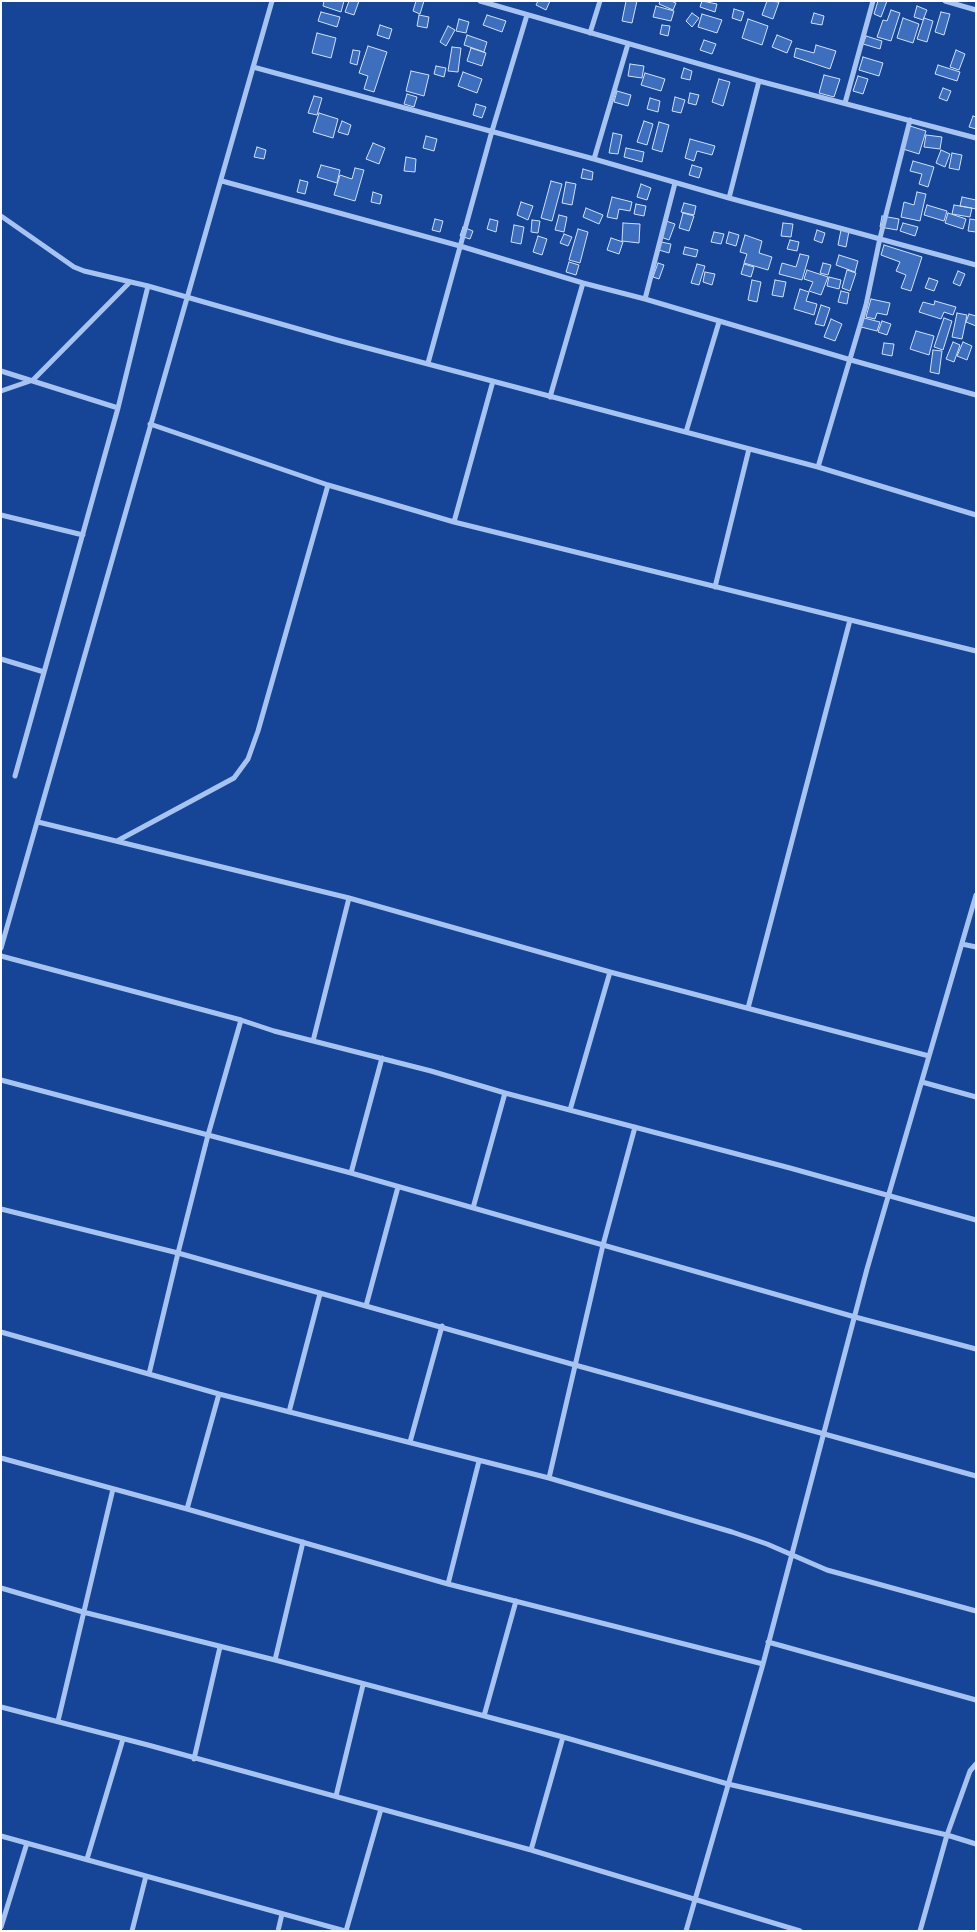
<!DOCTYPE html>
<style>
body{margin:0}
#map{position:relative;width:977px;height:1932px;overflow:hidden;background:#164496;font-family:"PT Sans Narrow",sans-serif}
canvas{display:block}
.frame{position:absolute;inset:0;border:2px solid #fff;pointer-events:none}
</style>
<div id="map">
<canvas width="977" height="1932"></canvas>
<div class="frame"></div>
</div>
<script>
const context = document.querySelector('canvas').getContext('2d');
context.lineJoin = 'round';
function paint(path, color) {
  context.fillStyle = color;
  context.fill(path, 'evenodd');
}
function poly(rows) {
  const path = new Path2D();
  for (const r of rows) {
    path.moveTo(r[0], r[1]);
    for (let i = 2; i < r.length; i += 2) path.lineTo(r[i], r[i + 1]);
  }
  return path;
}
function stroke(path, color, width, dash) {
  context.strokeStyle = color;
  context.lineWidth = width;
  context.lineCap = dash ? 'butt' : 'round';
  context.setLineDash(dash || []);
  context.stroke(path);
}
const building = poly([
 [324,1,344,1,341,12,323,6,324,1],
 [349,1,359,1,354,15,345,12,349,1],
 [416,1,424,1,420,14,413,11,416,1],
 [538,1,550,1,546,10,536,5,538,1],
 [626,1,637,1,632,23,622,21,626,1],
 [660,1,671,1,676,3,673,10,659,4,660,1],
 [702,1,717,4,715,12,700,7,702,1],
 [767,1,779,2,773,19,762,15,767,1],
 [878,1,887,1,881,17,874,14,878,1],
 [656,6,674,11,671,21,653,17,656,6],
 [917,6,927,10,923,20,914,17,917,6],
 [734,9,744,12,741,21,732,18,734,9],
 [891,10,900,13,891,41,877,37,883,20,887,21,891,10],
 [321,12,340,17,337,27,318,21,321,12],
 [941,12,950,14,944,35,935,32,941,12],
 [692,13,699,18,692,27,686,21,692,13],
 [814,13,824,16,822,25,811,23,814,13],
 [702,14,722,20,717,33,698,27,702,14],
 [419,15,429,17,427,28,417,26,419,15],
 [487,15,506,21,502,32,483,25,487,15],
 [903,18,919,24,913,43,897,38,903,18],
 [924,18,933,21,927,42,917,39,924,18],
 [459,19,469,22,466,33,456,31,459,19],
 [748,19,768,26,762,45,742,38,748,19],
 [380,25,392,29,389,39,377,35,380,25],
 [662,25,670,26,668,36,660,34,662,25],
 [448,26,455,30,446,46,440,42,448,26],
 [317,33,336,38,331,58,312,53,317,33],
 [467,35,487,42,484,52,464,45,467,35],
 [777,35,792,41,787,53,772,47,777,35],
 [866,36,882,41,880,49,863,44,866,36],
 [704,40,716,44,712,54,700,50,704,40],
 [816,45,836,51,830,69,794,57,796,48,814,53,816,45],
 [368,46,387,52,374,92,364,89,368,76,359,73,368,46],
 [452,47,461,48,458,72,448,71,452,47],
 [471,48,486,53,482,66,467,61,471,48],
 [353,50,360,51,357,65,350,63,353,50],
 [956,50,965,54,959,70,950,67,956,50],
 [863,57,883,63,879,76,859,70,863,57],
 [630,64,644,66,642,78,628,76,630,64],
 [938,65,960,72,957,81,935,74,938,65],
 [436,66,446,68,444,77,434,74,436,66],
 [684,68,692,71,690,80,681,78,684,68],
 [411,71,429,75,424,96,406,91,411,71],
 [463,72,482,79,477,93,458,86,463,72],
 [645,73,665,79,661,91,641,85,645,73],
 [824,75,840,79,834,97,819,93,824,75],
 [858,76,868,79,863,94,853,91,858,76],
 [719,79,730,82,723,106,712,102,719,79],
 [943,88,951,91,947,101,939,98,943,88],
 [617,91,631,95,628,106,614,102,617,91],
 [690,93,699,95,696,105,688,103,690,93],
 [407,94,417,97,414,107,404,104,407,94],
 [314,96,322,98,317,115,308,113,314,96],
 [675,97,685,100,681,113,672,111,675,97],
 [650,98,660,101,658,112,647,109,650,98],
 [476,104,486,107,482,118,473,115,476,104],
 [319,113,338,119,333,138,313,132,319,113],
 [973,116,976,117,976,129,969,127,973,116],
 [342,121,351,125,348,135,338,132,342,121],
 [644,121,653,124,647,145,637,142,644,121],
 [659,122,669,125,662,152,652,149,659,122],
 [910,126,926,131,919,154,903,149,910,126],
 [613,133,622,135,618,154,609,153,613,133],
 [926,135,942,137,940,149,924,147,926,135],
 [426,136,437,139,434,151,423,148,426,136],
 [690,139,715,146,712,155,697,151,694,161,685,158,690,139],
 [373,143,385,148,379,164,366,159,373,143],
 [257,147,266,150,264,159,254,157,257,147],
 [626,148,644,152,642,162,624,157,626,148],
 [941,150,950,154,945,167,936,163,941,150],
 [952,153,962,155,959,170,949,168,952,153],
 [406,157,416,159,415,172,404,171,406,157],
 [913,161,934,167,928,187,919,184,922,174,910,171,913,161],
 [321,165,340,170,337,183,317,177,321,165],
 [692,165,702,168,699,178,689,175,692,165],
 [355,168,364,170,355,201,334,195,340,175,352,179,355,168],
 [583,169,593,172,592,180,581,178,583,169],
 [300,180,308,182,305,194,297,192,300,180],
 [551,181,562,184,552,221,541,218,551,181],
 [566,182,576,184,572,205,562,203,566,182],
 [641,184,651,188,647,200,637,197,641,184],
 [373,192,382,195,380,204,371,202,373,192],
 [917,192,926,194,920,221,901,217,904,202,914,205,917,192],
 [612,197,632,202,630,211,619,209,617,219,607,217,612,197],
 [962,197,976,200,976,209,960,206,962,197],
 [521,202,533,206,528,220,517,215,521,202],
 [684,203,696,206,694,215,681,212,684,203],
 [636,204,646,206,644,216,634,214,636,204],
 [927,205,947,211,944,221,924,215,927,205],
 [954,205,972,208,970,217,952,214,954,205],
 [586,208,603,215,599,224,583,217,586,208],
 [683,213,694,216,689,231,679,228,683,213],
 [948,213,966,219,963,229,945,223,948,213],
 [559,215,567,217,564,232,555,230,559,215],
 [882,216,899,219,897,230,880,227,882,216],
 [435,219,443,221,440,232,432,230,435,219],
 [490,219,498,221,496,232,487,229,490,219],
 [970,219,976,220,976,232,968,231,970,219],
 [532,220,540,221,538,233,531,232,532,220],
 [666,221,675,224,669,240,661,237,666,221],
 [623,223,640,224,639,243,622,241,623,223],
 [783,223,793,224,791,237,781,236,783,223],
 [903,223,918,227,915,236,900,231,903,223],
 [514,225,524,227,521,244,511,242,514,225],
 [463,227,473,231,470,239,460,236,463,227],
 [578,229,588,232,580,263,569,260,578,229],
 [817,230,825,233,822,243,814,240,817,230],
 [841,230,849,231,846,247,838,245,841,230],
 [714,232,724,234,721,244,711,242,714,232],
 [729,232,739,235,736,246,726,243,729,232],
 [564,234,572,237,568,246,560,243,564,234],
 [745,235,762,241,759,253,772,257,768,270,744,263,747,254,740,252,745,235],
 [538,236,547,239,542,255,533,252,538,236],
 [611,238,623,242,619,254,607,250,611,238],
 [790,240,799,242,797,251,787,249,790,240],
 [661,242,671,244,669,253,659,250,661,242],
 [884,245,922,257,911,291,901,288,906,275,896,271,900,262,881,255,884,245],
 [685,247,698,250,696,257,683,254,685,247],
 [800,254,809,256,802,280,779,274,782,263,796,267,800,254],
 [839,255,858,261,855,272,836,265,839,255],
 [569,262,579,265,576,275,566,272,569,262],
 [658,263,664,265,659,279,653,277,658,263],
 [823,263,831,265,828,275,820,273,823,263],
 [697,264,705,266,699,285,691,283,697,264],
 [744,264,754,267,751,277,741,274,744,264],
 [807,270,828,277,821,295,809,291,813,282,804,279,807,270],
 [847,270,856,273,850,291,842,288,847,270],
 [958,271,965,274,960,286,953,283,958,271],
 [705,272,715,274,712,285,703,282,705,272],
 [829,277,841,280,839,289,827,286,829,277],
 [929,278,938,281,934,291,925,288,929,278],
 [752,280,761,282,757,302,748,300,752,280],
 [775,280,786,282,783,297,772,295,775,280],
 [800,289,809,292,806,301,817,304,814,315,794,309,800,289],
 [841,291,849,293,847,304,838,302,841,291],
 [871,299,890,303,887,315,877,313,875,319,866,317,871,299],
 [935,301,956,307,953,315,944,312,941,319,919,312,923,302,934,305,935,301],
 [821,305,830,308,824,326,815,324,821,305],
 [957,313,967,315,962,339,952,337,957,313],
 [969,314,976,316,976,326,966,322,969,314],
 [864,318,880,322,877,331,861,327,864,318],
 [944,318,952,321,943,350,934,347,944,318],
 [831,319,842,324,835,341,824,337,831,319],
 [882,321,891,324,887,335,878,332,882,321],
 [916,331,934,336,929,355,910,349,916,331],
 [953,342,960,345,954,362,946,359,953,342],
 [963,342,972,346,967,360,957,356,963,342],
 [884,343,894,344,892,356,882,354,884,343],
 [933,350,942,351,939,374,930,372,933,350]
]);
const street = poly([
 [480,1,759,81,976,138],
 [945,1,976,10],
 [590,33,600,1],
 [253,67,594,159,729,198,976,265],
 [845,103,873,1],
 [594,159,628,44],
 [222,181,460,246,583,283,645,299,851,360,976,395],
 [729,198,759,81],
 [1,216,74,267,84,271,148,286,337,340,818,467,976,515],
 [645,299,675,183],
 [428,363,492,131,527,15],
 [1,371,118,408],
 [1,391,33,380,129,283],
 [550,397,583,283],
 [150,424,328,485,454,522,976,651],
 [686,432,719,322],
 [818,467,866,305,880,238,910,120],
 [1,515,83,535],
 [454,522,493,381],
 [715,587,749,449],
 [1,659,44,672],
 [15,776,118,408,148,286],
 [38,822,349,898,610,972,929,1056],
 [117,841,234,778,248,759,258,731,328,485],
 [962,944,976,947],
 [1,948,272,1],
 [1,956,241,1020,274,1031,431,1071,505,1093,790,1168,976,1220],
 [748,1008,850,620],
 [313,1041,349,898],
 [1,1080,351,1173,855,1317,976,1349],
 [922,1082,976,1097],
 [570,1110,610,972],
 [351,1173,382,1058],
 [473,1208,505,1093],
 [1,1209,178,1253,575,1365,976,1476],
 [366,1306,398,1187],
 [1,1332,219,1394,549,1478,732,1532,767,1544,827,1570,976,1611],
 [149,1374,178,1253,208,1135,241,1020],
 [289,1412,320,1294],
 [410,1442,442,1326],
 [1,1458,187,1509,448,1584,763,1664],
 [549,1478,603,1245,635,1127],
 [187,1509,219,1394],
 [448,1584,479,1461],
 [1,1588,83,1612,275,1660,563,1737,728,1784,947,1835,976,1844],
 [768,1642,976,1700],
 [275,1660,303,1542],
 [1,1707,148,1745,531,1850,800,1931],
 [484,1716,516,1601],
 [58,1721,113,1489],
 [194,1759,220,1647],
 [336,1796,363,1685],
 [1,1836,345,1931],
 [531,1850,563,1737],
 [87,1859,123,1739],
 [1,1927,27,1843],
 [132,1931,146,1876],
 [278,1931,282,1914],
 [346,1931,381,1809],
 [686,1931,763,1664,867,1269,976,895],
 [920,1931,947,1835,970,1771,976,1764]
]);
paint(building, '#3e6ebe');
stroke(building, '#cee0fc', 1);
stroke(street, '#a7c3f2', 5);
</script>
